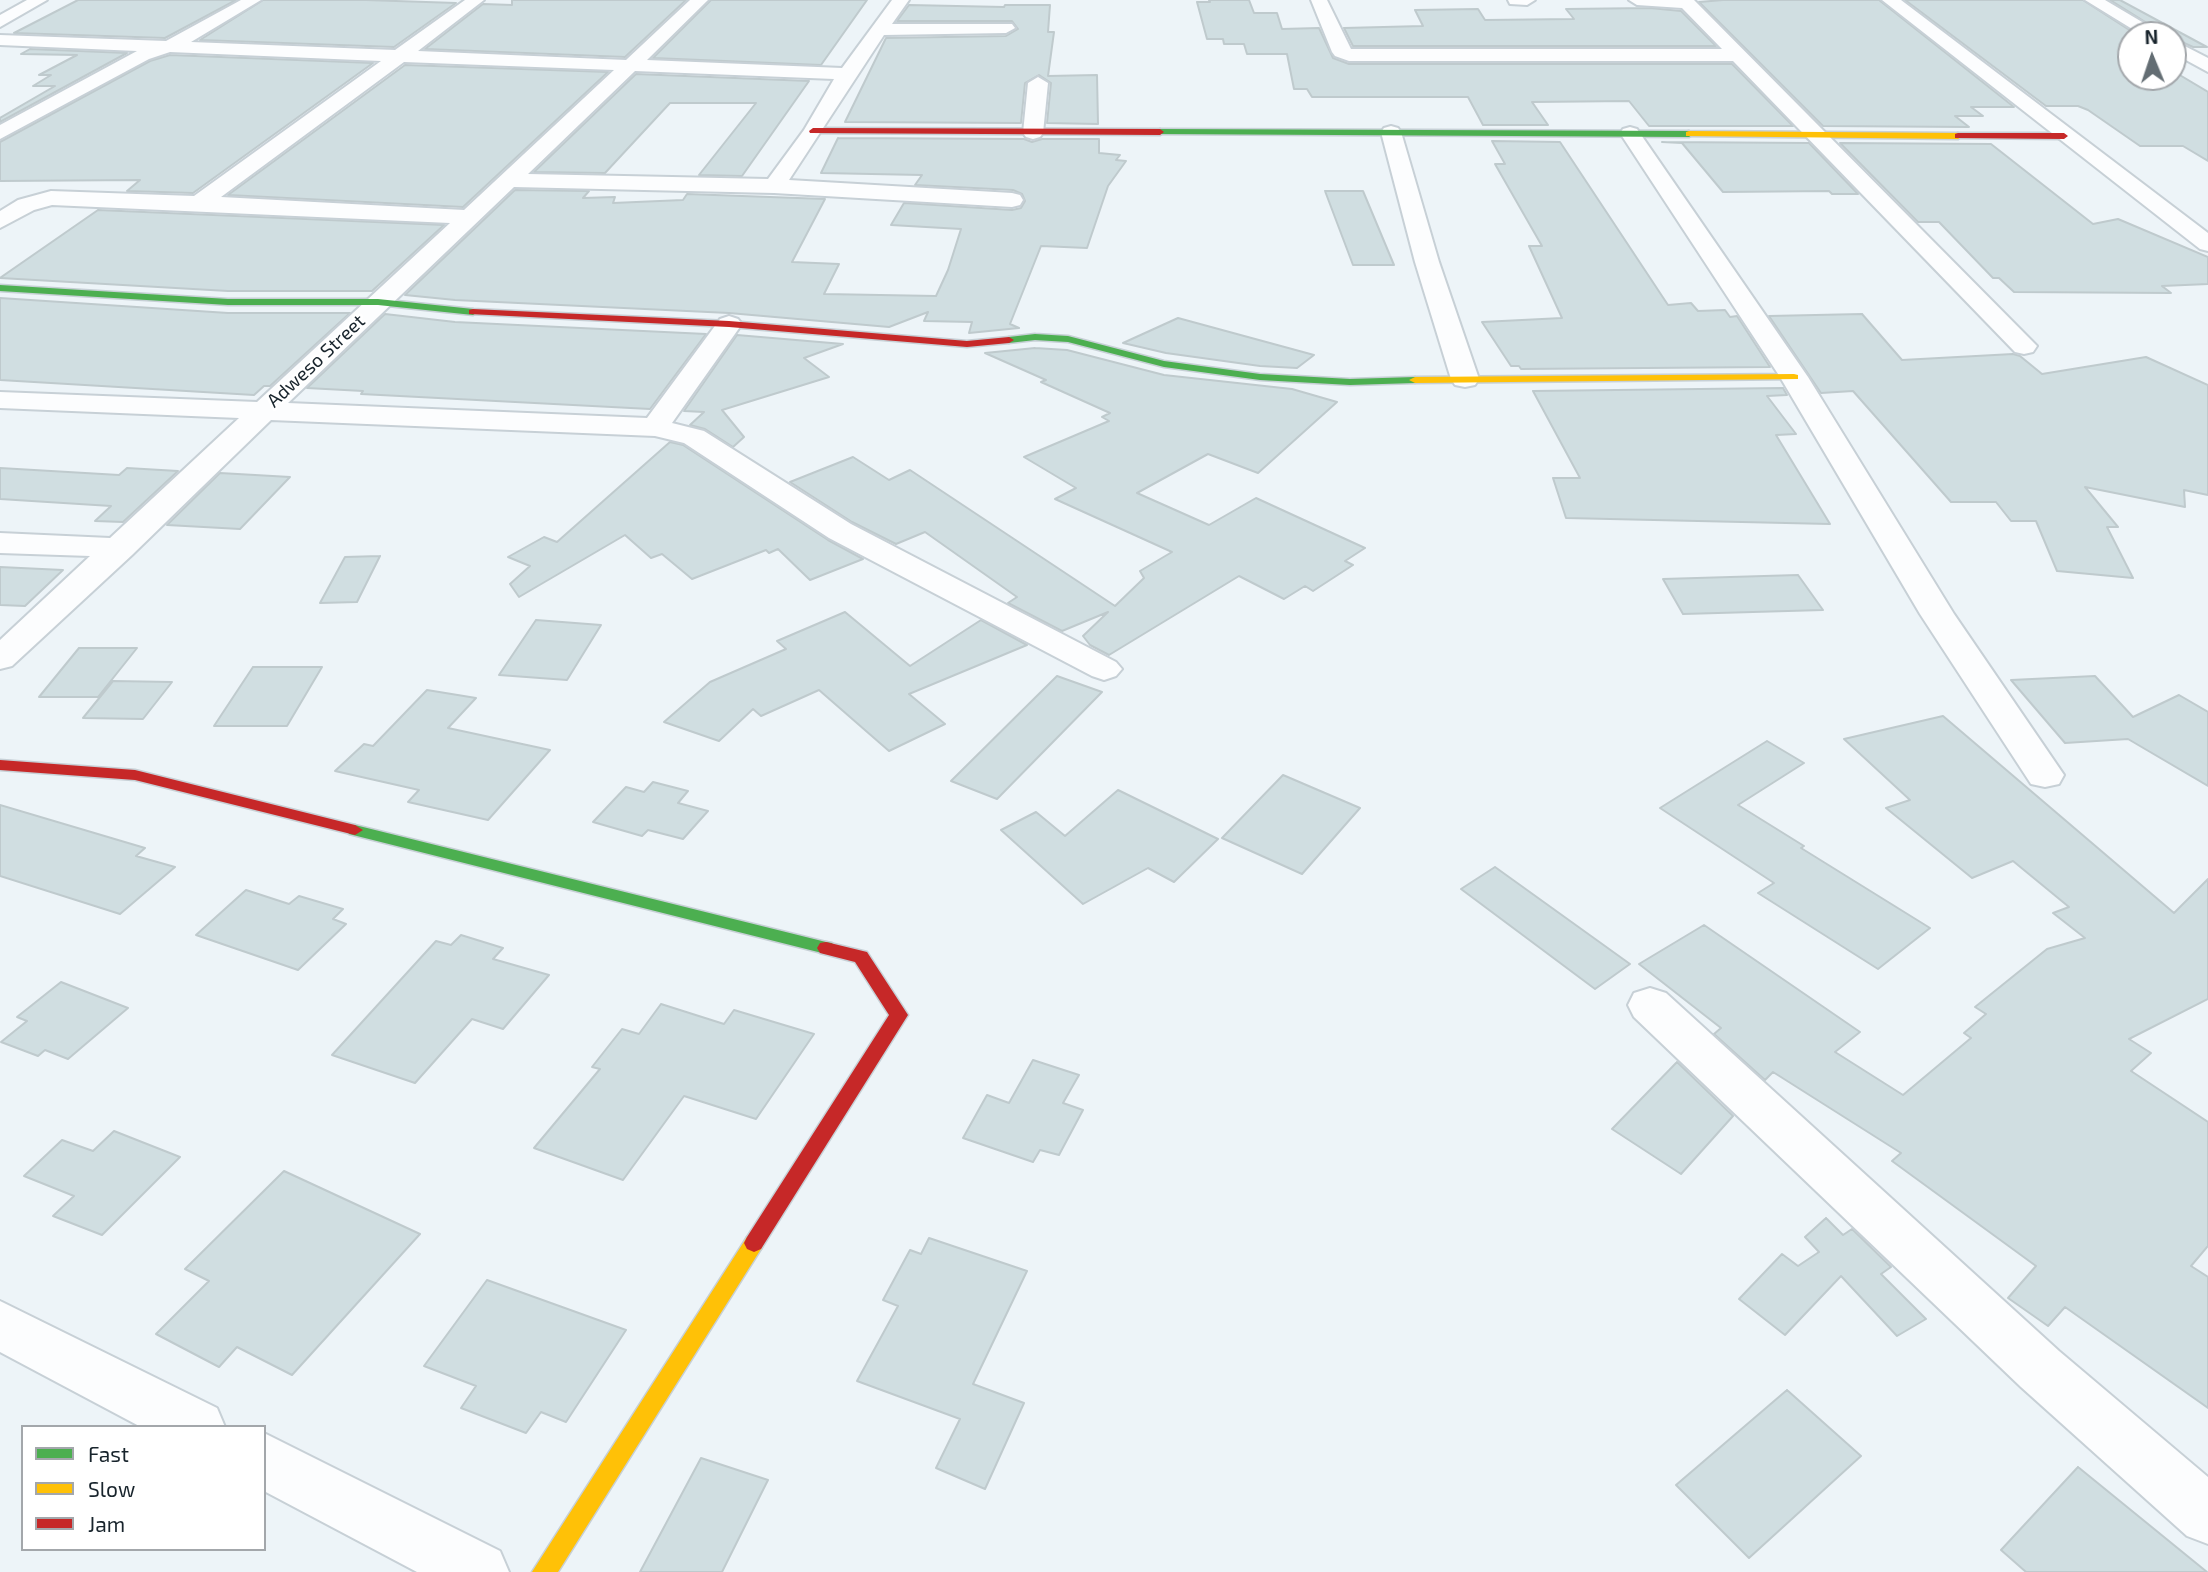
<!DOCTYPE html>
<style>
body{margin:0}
#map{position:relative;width:2208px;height:1572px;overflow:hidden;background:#edf4f8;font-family:"Exo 2",sans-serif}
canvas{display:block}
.legend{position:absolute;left:21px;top:1425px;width:245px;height:126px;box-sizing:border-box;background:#fff;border:2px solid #a3a7ab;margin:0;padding:9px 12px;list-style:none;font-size:21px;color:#18242c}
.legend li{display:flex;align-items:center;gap:14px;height:35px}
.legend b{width:35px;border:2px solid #a3a7ab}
.north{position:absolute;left:2117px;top:21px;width:70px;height:70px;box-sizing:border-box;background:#fff;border:2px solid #a3a7ab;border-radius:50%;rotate:358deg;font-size:19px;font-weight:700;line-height:28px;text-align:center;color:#18242c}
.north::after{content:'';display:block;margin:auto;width:24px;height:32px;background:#636d73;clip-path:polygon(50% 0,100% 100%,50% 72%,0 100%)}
</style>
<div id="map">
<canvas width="2208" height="1572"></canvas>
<ul class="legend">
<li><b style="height:9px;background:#4caf50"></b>Fast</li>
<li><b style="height:9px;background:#ffc107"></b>Slow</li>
<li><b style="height:9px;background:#c62828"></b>Jam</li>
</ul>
<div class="north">N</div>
</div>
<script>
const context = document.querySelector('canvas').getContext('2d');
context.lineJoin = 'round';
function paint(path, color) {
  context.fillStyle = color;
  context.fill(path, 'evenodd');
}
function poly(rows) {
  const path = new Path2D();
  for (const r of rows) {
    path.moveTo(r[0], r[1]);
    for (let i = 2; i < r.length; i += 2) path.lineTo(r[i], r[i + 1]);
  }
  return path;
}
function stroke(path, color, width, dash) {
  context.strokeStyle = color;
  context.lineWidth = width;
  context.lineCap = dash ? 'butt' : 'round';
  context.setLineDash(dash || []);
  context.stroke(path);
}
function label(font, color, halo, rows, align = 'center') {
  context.font = font + ' "Exo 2",sans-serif';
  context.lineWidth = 5;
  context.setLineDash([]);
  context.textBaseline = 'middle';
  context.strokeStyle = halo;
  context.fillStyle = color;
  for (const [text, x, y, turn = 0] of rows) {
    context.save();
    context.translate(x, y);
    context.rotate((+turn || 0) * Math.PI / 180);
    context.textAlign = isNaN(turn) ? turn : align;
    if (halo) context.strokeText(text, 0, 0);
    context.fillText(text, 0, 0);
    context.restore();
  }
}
const building = poly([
 [78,0,236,0,165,38,14,33,78,0],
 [263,0,366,0,456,3,394,47,200,40,263,0],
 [512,0,686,0,625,57,425,49,483,4,512,5,512,0],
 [711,0,867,0,821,65,653,58,711,0],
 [1209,0,1249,0,1254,13,1277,13,1282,29,1319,28,1333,58,1349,64,1732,64,1793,126,1649,126,1629,101,1532,102,1548,125,1483,125,1468,97,1312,97,1307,89,1294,89,1287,54,1247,54,1244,44,1224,44,1223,39,1207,39,1197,2,1210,2,1209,0],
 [1723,0,1879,0,2014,107,1971,107,1983,116,1955,116,1969,127,1823,126,1699,2,1723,0],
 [1905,0,2083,0,2137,35,2131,35,2131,77,2173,77,2173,71,2208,92,2208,161,2183,146,2140,146,2088,110,2078,106,2046,106,1905,0],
 [2110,0,2120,0,2207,47,2193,47,2173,38,2173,35,2166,35,2110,0],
 [909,5,1004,7,1005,5,1050,5,1048,32,1054,32,1048,76,1097,75,1098,124,1047,123,1051,83,1039,75,1025,83,1021,123,845,122,886,38,1006,36,1018,29,1012,21,897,21,909,5],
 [1650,8,1681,11,1716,46,1353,46,1344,28,1423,26,1415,10,1478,9,1485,20,1574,19,1566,9,1650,8],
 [30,49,127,53,0,122,0,118,55,86,33,86,51,75,39,75,77,55,21,54,30,49],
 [170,55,373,63,193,193,127,191,140,180,0,181,0,142,150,61,170,55],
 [405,65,608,72,463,207,228,195,405,65],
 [636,74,809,81,742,176,699,175,756,103,670,103,605,173,534,172,636,74],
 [838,138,1024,139,1032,142,1042,139,1099,139,1099,153,1120,155,1116,160,1126,161,1108,186,1087,248,1041,246,1010,324,1019,328,969,333,972,322,924,321,928,312,889,327,729,313,455,300,405,295,515,190,589,191,583,198,615,197,613,203,683,200,687,194,825,199,792,262,839,264,824,294,936,296,948,270,961,229,891,225,904,203,1012,210,1021,208,1025,201,1022,194,1013,190,915,185,922,175,821,173,838,138],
 [1492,141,1560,142,1668,305,1691,303,1698,311,1725,310,1730,317,1737,316,1770,367,1521,369,1519,366,1511,366,1482,322,1562,318,1529,246,1542,246,1495,164,1505,164,1492,141],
 [1662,142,1809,143,1858,194,1832,194,1829,191,1723,192,1682,143,1662,142],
 [1840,143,1991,144,2093,224,2118,219,2208,257,2208,284,2162,286,2171,293,2014,292,1999,278,1993,278,1939,222,1918,222,1840,143],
 [1325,191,1363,191,1394,265,1353,265,1325,191],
 [98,210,444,225,372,291,228,291,0,278,98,210],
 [0,298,228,313,350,313,270,386,264,386,254,395,0,380,0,298],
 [385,314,455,322,706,334,650,409,361,394,363,391,307,388,385,314],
 [1862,314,1902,360,2013,354,2020,356,2042,374,2146,357,2208,385,2208,495,2184,490,2185,507,2085,487,2118,527,2107,527,2133,578,2057,571,2036,521,2011,521,1996,502,1951,502,1853,391,1821,393,1769,316,1862,314],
 [1178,318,1314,355,1297,368,1260,366,1166,353,1123,343,1178,318],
 [737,335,843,344,804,358,829,377,722,410,744,437,733,447,705,429,690,425,704,412,684,411,737,335],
 [1035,348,1067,350,1164,375,1292,389,1337,402,1258,473,1208,454,1137,493,1209,525,1256,498,1365,548,1345,561,1353,565,1313,591,1305,586,1284,599,1239,576,1109,655,1090,645,1083,636,1108,612,1062,631,1008,603,1017,597,925,532,896,544,852,522,790,482,853,457,889,480,910,470,1115,606,1144,578,1140,571,1172,552,1055,499,1076,488,1024,457,1109,421,1102,417,1110,413,1041,382,1046,380,985,353,1035,348],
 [1783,388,1787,395,1767,396,1796,434,1776,435,1830,524,1566,518,1553,478,1580,478,1533,391,1783,388],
 [670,442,683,445,828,540,863,559,810,580,778,549,769,553,766,550,692,579,662,554,651,558,625,535,519,597,510,584,530,566,508,557,544,537,557,542,670,442],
 [0,468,119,475,127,468,178,471,123,522,95,521,111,506,0,499,0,468],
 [220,473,290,477,240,529,167,525,220,473],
 [380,556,357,602,320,603,345,557,380,556],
 [0,567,63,570,25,606,0,605,0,567],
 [1798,575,1823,610,1683,614,1663,579,1798,575],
 [845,612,910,666,981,620,1027,645,909,694,945,724,889,751,819,690,761,716,753,709,719,741,664,722,710,682,786,649,777,641,845,612],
 [536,620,601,625,567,680,499,675,536,620],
 [79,648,137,648,98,697,39,697,79,648],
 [253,667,322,667,287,726,214,726,253,667],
 [1057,676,1102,692,997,799,951,781,1057,676],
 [2095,676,2133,717,2179,695,2208,712,2208,786,2128,739,2065,743,2011,680,2095,676],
 [113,681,172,682,143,719,83,718,113,681],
 [427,690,476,698,448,728,550,750,488,820,408,802,419,790,335,771,364,744,373,746,427,690],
 [1943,716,2174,913,2208,879,2208,999,2129,1039,2151,1053,2131,1071,2208,1122,2208,1246,2191,1266,2208,1277,2208,1408,2065,1307,2048,1326,2008,1298,2036,1266,1892,1161,1901,1153,1773,1072,1765,1080,1714,1034,1721,1028,1639,964,1704,925,1860,1032,1835,1052,1903,1095,1971,1038,1964,1033,1986,1014,1975,1007,2047,949,2085,938,2053,913,2069,907,2013,861,1972,878,1886,808,1910,800,1844,739,1943,716],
 [1767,741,1804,763,1738,805,1804,846,1801,848,1930,928,1878,969,1758,893,1774,883,1660,808,1767,741],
 [1283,775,1360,808,1302,874,1222,838,1283,775],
 [653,782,688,791,678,803,708,811,683,839,648,830,642,836,593,822,626,787,644,792,653,782],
 [1118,790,1218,839,1174,882,1148,868,1083,904,1001,830,1036,812,1065,836,1118,790],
 [0,805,145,848,136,856,175,867,120,914,0,876,0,805],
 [1495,867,1630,964,1595,989,1461,889,1495,867],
 [246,890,289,904,299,896,343,909,333,919,346,924,298,970,196,935,246,890],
 [461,935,503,948,493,959,549,975,503,1029,472,1019,415,1083,332,1055,436,941,451,945,461,935],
 [61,982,128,1008,68,1059,45,1050,38,1056,1,1042,27,1021,17,1017,61,982],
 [661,1004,724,1024,734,1010,814,1034,756,1119,684,1096,623,1180,534,1148,600,1069,592,1067,622,1029,639,1034,661,1004],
 [1033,1060,1079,1075,1063,1103,1083,1110,1059,1155,1040,1150,1033,1162,963,1138,987,1095,1009,1103,1033,1060],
 [1677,1062,1733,1116,1681,1174,1612,1129,1677,1062],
 [114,1131,180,1157,102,1235,53,1216,74,1196,24,1176,62,1140,93,1151,114,1131],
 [284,1171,420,1234,292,1375,237,1347,219,1367,156,1334,209,1281,185,1269,284,1171],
 [1826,1218,1843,1235,1852,1229,1891,1267,1881,1274,1926,1319,1897,1336,1841,1276,1785,1335,1739,1299,1782,1254,1798,1266,1819,1252,1805,1237,1826,1218],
 [929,1238,1027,1271,973,1384,1024,1403,985,1489,936,1468,960,1419,857,1381,898,1306,883,1300,910,1250,921,1254,929,1238],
 [487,1280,626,1330,566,1422,541,1412,526,1433,461,1408,476,1386,424,1366,487,1280],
 [1787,1390,1861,1456,1749,1558,1676,1485,1787,1390],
 [701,1458,768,1480,722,1572,640,1572,701,1458],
 [2078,1467,2207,1572,2026,1572,2001,1550,2078,1467]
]);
const street = poly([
 [27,0,47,0,0,27,0,15,27,0],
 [241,0,261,0,191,42,395,50,465,0,484,0,418,51,626,60,690,0,708,0,647,60,842,68,892,0,909,0,892,24,1012,24,1015,28,1006,33,884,35,789,180,1012,193,1020,195,1023,200,1020,205,1012,207,774,193,514,187,288,403,647,418,720,319,729,316,738,319,742,324,672,423,704,431,851,524,1116,662,1122,669,1116,676,1104,680,1092,676,829,538,684,443,655,436,271,420,132,555,12,666,0,669,0,640,90,556,0,553,0,533,110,538,239,418,0,408,0,392,257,402,450,223,52,205,34,210,0,228,0,211,18,200,51,191,194,196,381,61,170,52,149,59,0,139,0,125,137,51,0,45,0,35,166,41,241,0],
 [404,62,614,70,464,210,221,197,404,62],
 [635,71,834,79,804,130,768,179,528,174,635,71],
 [1311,0,1327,0,1351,49,1722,49,1682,8,1637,5,1629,0,1694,0,2037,346,2033,352,2024,354,2015,352,1733,61,1349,61,1335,56,1332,52,1311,0],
 [1508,0,1535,0,1527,5,1510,4,1508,0],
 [1882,0,1901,0,2208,233,2208,251,2200,249,1882,0],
 [2085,0,2105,0,2164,35,2142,35,2085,0],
 [2173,40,2208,58,2208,72,2173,53,2173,40],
 [1038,77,1048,83,1043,133,1040,137,1033,139,1026,137,1023,133,1028,83,1038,77],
 [1391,126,1398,128,1401,132,1439,262,1479,379,1475,385,1465,387,1455,385,1451,379,1415,262,1381,132,1384,128,1391,126],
 [1630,127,1637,129,1808,377,1954,614,2064,775,2059,784,2045,787,2031,784,1920,614,1780,377,1620,133,1623,129,1630,127],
 [1650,988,1666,993,2059,1351,2208,1477,2208,1544,2187,1536,2021,1387,1634,1017,1628,1005,1634,993,1650,988],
 [0,1301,217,1408,225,1427,141,1427,0,1352,0,1301],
 [264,1433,500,1551,509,1572,417,1572,264,1491,264,1433]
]);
const fast = poly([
 [1160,129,1689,131,1693,134,1689,137,1157,134,1156,132,1160,129],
 [0,285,228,299,378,299,473,309,478,312,473,315,378,305,228,305,0,291,0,285],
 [1035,334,1068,336,1164,361,1260,374,1350,379,1415,377,1421,380,1415,383,1350,385,1260,380,1164,367,1068,342,1035,340,1009,343,1004,340,1009,337,1035,334],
 [355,825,826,942,832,943,835,948,832,953,826,954,349,834,347,830,349,826,355,825]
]);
const slow = poly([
 [1689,131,1958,133,1962,136,1958,139,1686,136,1686,132,1689,131],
 [1794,374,1798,375,1798,379,1415,383,1409,380,1415,377,1794,374],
 [754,1234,761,1237,764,1243,761,1249,558,1572,532,1572,747,1237,754,1234]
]);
const jam = poly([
 [813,128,1160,129,1164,132,1160,135,810,133,809,131,813,128],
 [1958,133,2064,133,2068,136,2064,139,1955,138,1955,134,1958,133],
 [473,309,729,321,967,341,1009,337,1014,340,1009,343,967,347,729,327,469,314,469,310,473,309],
 [0,760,135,770,355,825,363,830,355,835,135,780,0,770,0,760],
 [826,942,867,952,908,1015,761,1249,754,1252,747,1249,744,1243,747,1237,889,1015,855,962,820,953,817,948,820,943,826,942]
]);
const farStreetnames = [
 ["Adweso Street",316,361,-43]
];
paint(building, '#d0dee1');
stroke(building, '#bfcacd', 2);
stroke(street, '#c7d0d6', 4);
stroke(fast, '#c7d0d6', 3);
stroke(slow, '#c7d0d6', 3);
stroke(jam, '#c7d0d6', 3);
paint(street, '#fcfdfe');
paint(fast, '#4caf50');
paint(slow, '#ffc107');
paint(jam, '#c62828');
label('19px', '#18242c', '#fff', farStreetnames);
</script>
